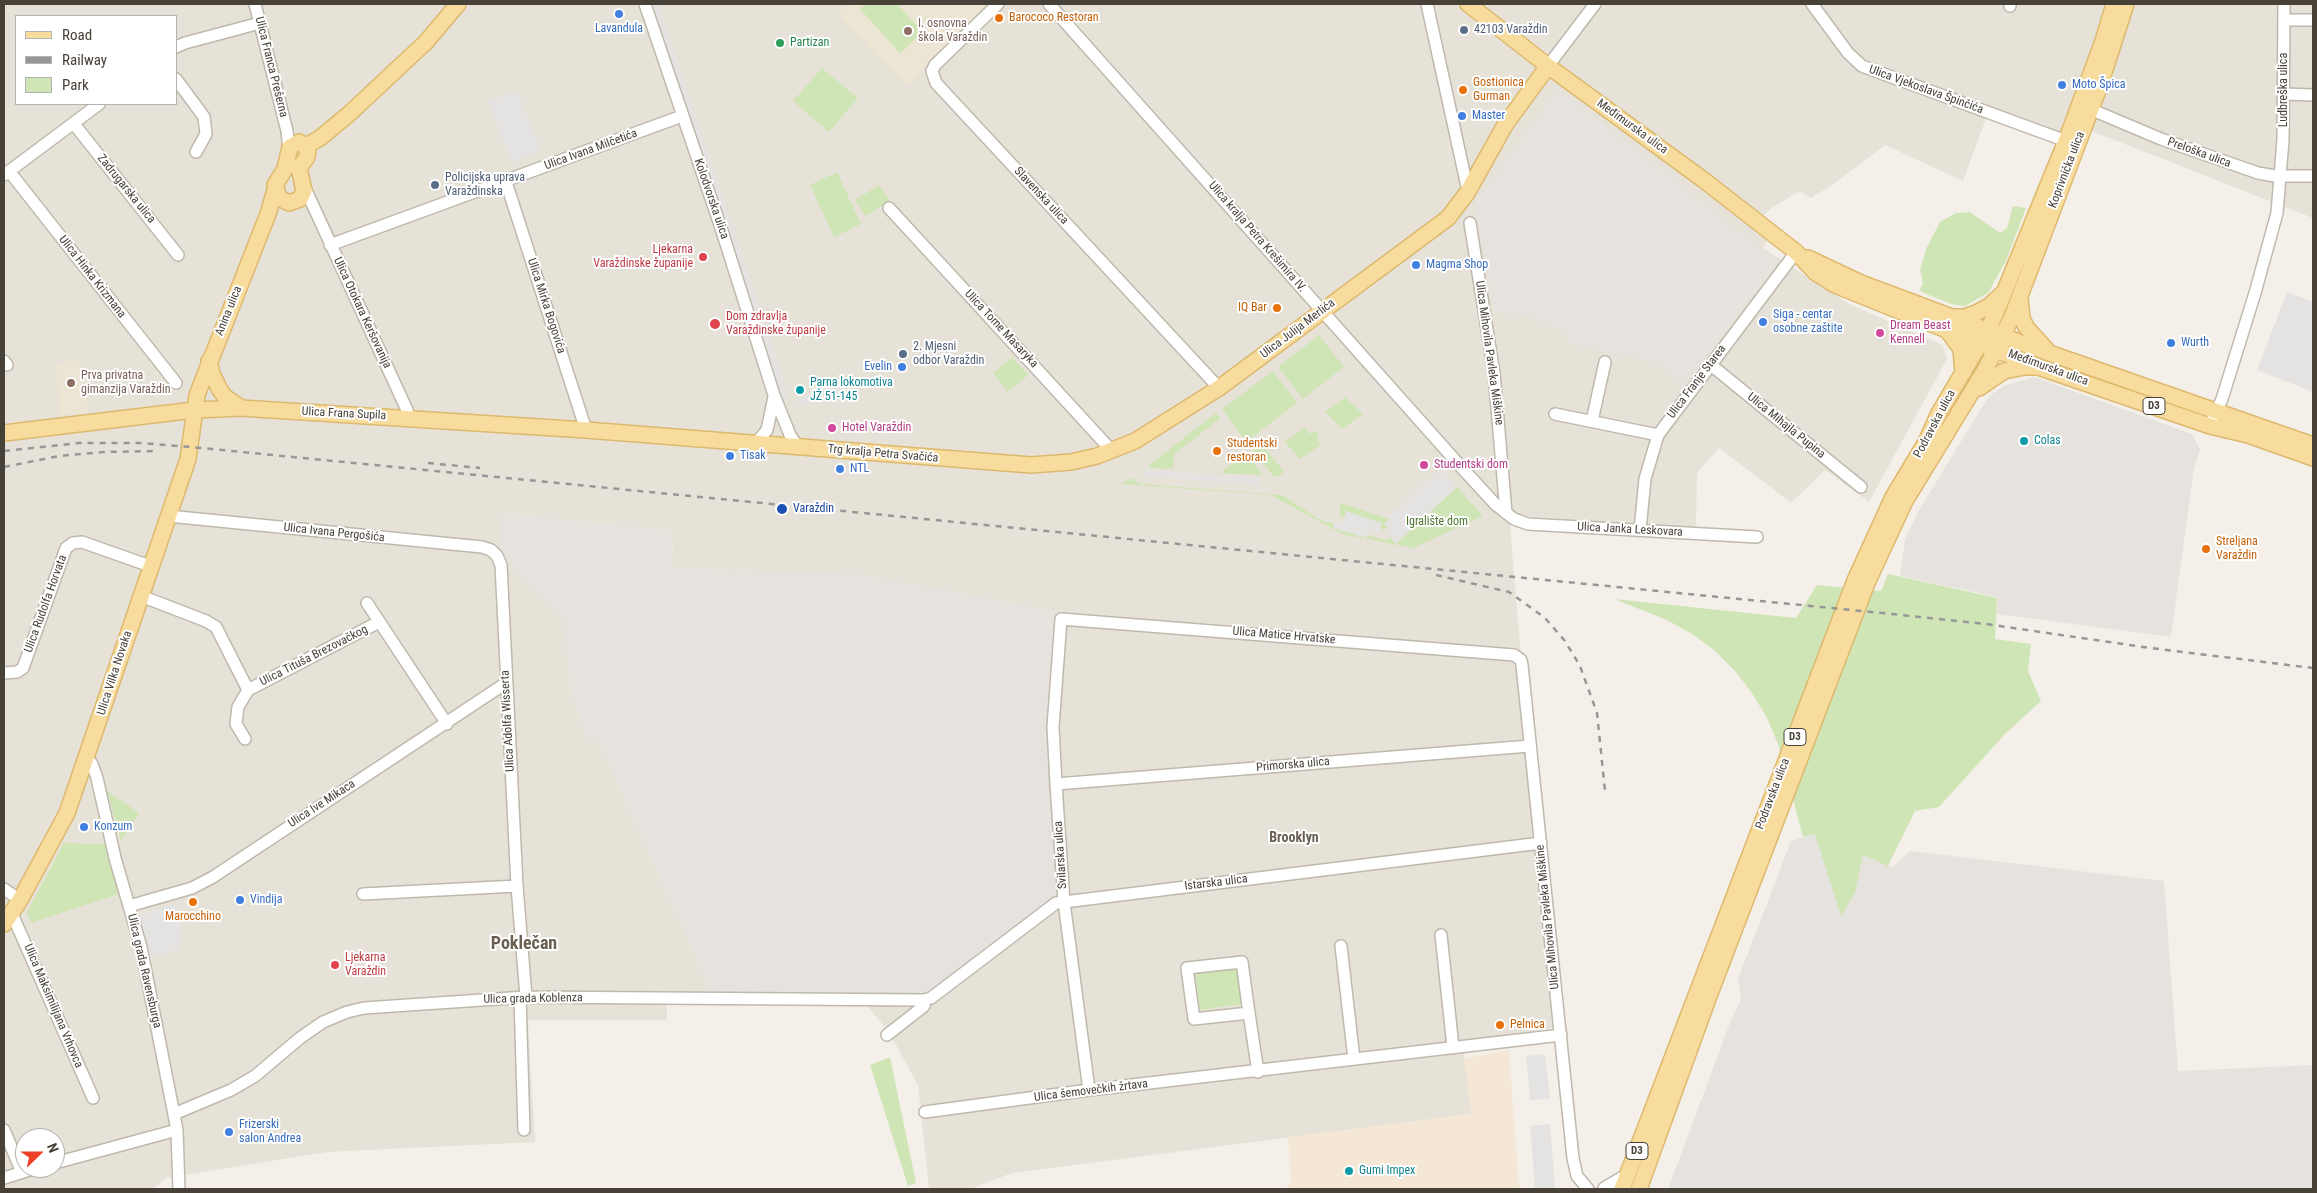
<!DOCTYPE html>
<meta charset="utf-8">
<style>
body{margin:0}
#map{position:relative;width:2317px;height:1193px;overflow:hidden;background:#f4f0e9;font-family:"Roboto Condensed",sans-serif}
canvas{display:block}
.frame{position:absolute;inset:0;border:5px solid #474138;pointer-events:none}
.legend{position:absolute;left:15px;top:15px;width:162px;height:90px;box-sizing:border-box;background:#fff;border:1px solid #b5b3af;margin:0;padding:6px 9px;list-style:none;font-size:15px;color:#474138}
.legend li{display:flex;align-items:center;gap:10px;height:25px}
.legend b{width:25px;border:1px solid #b5b3af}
.north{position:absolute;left:15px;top:1128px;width:50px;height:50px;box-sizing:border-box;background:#fff;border:1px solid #b5b3af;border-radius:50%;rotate:68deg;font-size:14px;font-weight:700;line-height:20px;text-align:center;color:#474138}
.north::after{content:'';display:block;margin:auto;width:18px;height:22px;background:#ed4027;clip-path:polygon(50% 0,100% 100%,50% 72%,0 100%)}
</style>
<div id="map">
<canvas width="2317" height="1193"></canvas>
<div class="frame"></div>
<ul class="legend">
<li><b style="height:6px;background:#f8dc9e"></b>Road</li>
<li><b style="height:6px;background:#979797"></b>Railway</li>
<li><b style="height:14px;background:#d0e5b5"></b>Park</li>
</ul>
<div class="north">N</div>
</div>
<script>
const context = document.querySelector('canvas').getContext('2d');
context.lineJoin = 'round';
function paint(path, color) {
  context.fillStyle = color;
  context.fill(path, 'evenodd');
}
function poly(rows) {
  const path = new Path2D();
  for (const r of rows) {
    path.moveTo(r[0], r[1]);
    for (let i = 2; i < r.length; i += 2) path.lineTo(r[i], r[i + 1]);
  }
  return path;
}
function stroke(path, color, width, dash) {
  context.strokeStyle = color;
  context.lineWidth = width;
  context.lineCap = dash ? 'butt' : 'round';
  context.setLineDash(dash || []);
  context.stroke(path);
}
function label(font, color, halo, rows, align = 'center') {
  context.font = font + ' "Roboto Condensed",sans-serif';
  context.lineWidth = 4;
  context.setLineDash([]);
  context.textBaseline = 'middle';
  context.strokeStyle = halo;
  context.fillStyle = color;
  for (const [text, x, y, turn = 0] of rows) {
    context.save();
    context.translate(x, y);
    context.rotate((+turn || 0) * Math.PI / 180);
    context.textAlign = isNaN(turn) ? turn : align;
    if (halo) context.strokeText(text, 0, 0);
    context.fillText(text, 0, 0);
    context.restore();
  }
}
const residential = poly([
 [4,4,2313,4,2313,218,2071,123,2064,136,1990,108,1963,181,1885,145,1834,184,1811,198,1800,191,1773,207,1763,216,1777,228,1763,248,1849,304,1943,345,1947,359,1869,502,1825,470,1791,503,1719,448,1697,473,1696,528,1509,515,1552,1028,1462,1041,1472,1114,1012,1173,970,1189,929,1189,918,1085,889,1032,859,996,1046,731,1054,611,860,575,672,568,673,531,502,513,501,553,570,622,564,630,571,690,587,738,596,735,713,995,667,994,667,1020,528,1020,535,1142,327,1152,166,1178,153,1189,4,1189],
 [16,16,176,16,176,104,16,104],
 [25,1138,55,1138,55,1168,25,1168]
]);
const commercial = poly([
 [1509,1050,1519,1189,1282,1189,1291,1184,1288,1137,1472,1114,1464,1059]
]);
const industrial = poly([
 [1558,89,1778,262,1681,388,1655,362,1571,344,1563,332,1528,316,1494,312,1475,203],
 [2034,377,2192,434,2200,449,2194,468,2171,637,1997,614,1997,597,1900,576,1905,539,1918,512,1985,402,1994,392,2006,385],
 [501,513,673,531,672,568,860,574,1054,611,1046,731,1060,893,929,993,859,996,713,995,596,735,587,739,571,690,564,630,570,622,501,553],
 [1815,834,1859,873,1863,855,1893,867,1910,851,2164,881,2178,1071,2313,1065,2313,1189,1668,1189,1731,1020,1741,999,1738,979,1791,841]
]);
const education = poly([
 [847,4,991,4,907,85,837,13],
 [76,358,84,375,88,413,59,415,57,375,54,367]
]);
const green = poly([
 [866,4,897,4,923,32,900,53,860,9],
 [822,68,858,98,829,132,793,101],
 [837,172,861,224,834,237,810,185],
 [879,185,890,201,866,216,855,200],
 [2013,206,2026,208,2006,261,1988,293,1965,306,1951,304,1919,291,1923,283,1920,270,1926,249,1940,222,1956,213,1970,212,2000,233,2007,228],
 [1319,335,1344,367,1303,399,1278,367],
 [1012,357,1028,375,1008,392,993,373],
 [1273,371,1297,403,1246,442,1222,409],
 [1345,397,1363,414,1342,429,1325,412],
 [1216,413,1220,419,1174,454,1173,469,1150,468,1149,465],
 [1305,427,1309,434,1317,431,1320,445,1300,459,1285,442],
 [1260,441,1284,472,1277,477,1273,476,1251,447],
 [1246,453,1263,475,1220,473],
 [1131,478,1140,484,1282,495,1320,520,1334,524,1334,527,1366,538,1366,535,1385,540,1391,538,1395,543,1457,487,1483,516,1413,548,1342,534,1271,495,1122,484],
 [1341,503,1389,519,1389,528,1380,530,1382,524,1346,512,1344,519,1339,514],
 [1888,574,1997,598,1995,639,2031,644,2028,671,2041,701,2005,734,1939,807,1915,811,1888,866,1863,855,1855,893,1841,916,1815,834,1803,837,1778,744,1767,718,1752,693,1735,671,1714,650,1692,634,1667,620,1614,599,1796,618,1817,585,1881,591],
 [107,791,139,813,121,841],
 [64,843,106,844,119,894,31,923,27,912],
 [1237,968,1242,1004,1200,1010,1195,973],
 [890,1057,916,1183,908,1186,870,1065]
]);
const parking = poly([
 [649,4,659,4,745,262,789,399,780,403],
 [1126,78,1237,204,1235,206,1123,80],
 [517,90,541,150,511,163,488,101],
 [2287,292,2313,302,2313,392,2257,370],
 [836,383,839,390,800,406,797,399],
 [1441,469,1457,487,1396,544,1385,530,1388,528,1384,523,1389,519,1389,516],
 [1144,470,1260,478,1259,485,1143,476],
 [1346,511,1382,523,1379,534,1368,531,1366,538,1333,528,1335,520,1343,523],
 [175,904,184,939,180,941,181,949,149,958,138,916],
 [1545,1054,1550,1099,1530,1100,1526,1056],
 [1550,1124,1555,1189,1535,1189,1530,1126]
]);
const minor = poly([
 [255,4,287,131,289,149],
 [645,4,721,228,774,395,790,435,798,447],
 [998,4,935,65,932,71,936,83,1219,388],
 [1049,4,1462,468,1496,505,1514,519,1528,524,1757,537],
 [1427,4,1468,191],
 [1812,4,1848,53,1862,66,2066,141],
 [2010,4,2010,6],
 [2284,20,2313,20],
 [176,47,185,43,260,23],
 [1548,66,1595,4],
 [176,79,204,117,206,134,196,152],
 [2284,94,2313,95],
 [2090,109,2161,139,2258,173,2275,176,2313,176],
 [74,124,178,255],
 [9,171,176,383],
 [4,175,99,104],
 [506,182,586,430],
 [304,186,407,410,408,418],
 [889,208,1112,451],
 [1470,223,1494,373,1506,513],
 [330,245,682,116],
 [4,361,7,365],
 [1711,365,1861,487],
 [1555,414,1658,435],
 [1592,421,1605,362],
 [2210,426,2222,399,2255,293,2277,213,2283,140,2284,4],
 [756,443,767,430,774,397],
 [168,516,482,547,491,550,497,556,501,565,517,886,526,997],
 [1640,530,1645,479,1658,435,1796,252],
 [141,596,206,621,216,627,248,690],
 [367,603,447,724],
 [4,673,17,672,23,668,66,548,73,543,82,542,150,566],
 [245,739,236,724,238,707,248,690,379,622],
 [86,757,92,764,97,778,115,858,141,947,177,1130,179,1189],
 [1056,784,1530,746],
 [4,889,20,900],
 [363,894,517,886],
 [129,906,192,888,213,877,506,683],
 [12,914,93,1098],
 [1441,935,1453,1047],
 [1341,946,1354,1059],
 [520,998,524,1130],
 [1249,1013,1242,962,1187,968,1194,1019,1249,1013,1258,1072],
 [887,1035,924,1006,924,1000],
 [1089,1090,1064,902,1056,784,1053,727,1061,619,1514,655,1521,660,1522,665,1573,1158,1577,1176,1588,1189],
 [925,1112,1089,1090,1561,1035],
 [174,1114,231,1090,255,1076,300,1038,323,1022,347,1012,364,1008,526,997,924,1000,931,998,1056,903,1541,843],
 [4,1130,22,1172],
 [55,1163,177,1130],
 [4,1178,36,1168],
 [1604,1188,1628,1174]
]);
const major = poly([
 [1468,4,1548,66,1705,181,1796,252,1816,273,1835,285,2041,368,2210,426,2248,435,2313,458],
 [299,142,304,145,308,150,307,157,299,168,304,191,300,199,289,203,279,198,275,185,285,169,290,147,299,142],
 [306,146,320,138,349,114,426,42,458,4],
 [1808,258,1861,283,2032,347,2313,445],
 [2020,298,2022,318,2026,327,2046,349],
 [1953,317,1964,317,1976,313,1989,306,2003,293],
 [1947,330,1961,349,1963,373],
 [209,361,212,374,220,390,225,397,241,408],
 [1979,388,2004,371,2025,367,2035,367],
 [4,433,194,410,241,408,586,430,1031,465,1071,462,1097,456,1135,441,1219,388,1448,218,1467,193,1505,125,1548,66],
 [4,924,20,900,67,813,188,459,197,395,268,214,275,190],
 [1622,1189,1856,578,1893,497,1926,442,1939,413,1988,330,1997,310,2066,141,2103,41,2114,4],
 [1639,1189,1709,996,1867,583,1905,501,1985,370,2012,317,2100,85,2126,4]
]);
const rail = poly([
 [4,451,79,443,142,443,191,447,1882,613,1986,624,2150,648,2313,668],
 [428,463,480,468],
 [4,467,59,456,103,452,157,451],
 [1436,575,1509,592,1545,618,1565,641,1580,666,1597,713,1605,791]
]);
const markers = [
 [619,14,5,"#3f7fe0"],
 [999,18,5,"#e8710a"],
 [1464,30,5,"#5c6f8a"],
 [908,31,5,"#8d6e63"],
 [780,43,5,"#2e9e5b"],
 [2062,85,5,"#3f7fe0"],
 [1463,90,5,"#e8710a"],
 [1462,116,5,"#3f7fe0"],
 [435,185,5,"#5c6f8a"],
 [703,257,5,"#e0444e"],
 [1416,265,5,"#3f7fe0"],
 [1277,308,5,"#e8710a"],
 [1763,322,5,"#3f7fe0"],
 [715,324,6,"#e0444e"],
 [1880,333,5,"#d1479c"],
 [2171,343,5,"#3f7fe0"],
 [903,354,5,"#5c6f8a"],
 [902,367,5,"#3f7fe0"],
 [71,383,5,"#8d6e63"],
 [800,390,5,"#0f9aa8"],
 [832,428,5,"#d1479c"],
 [2024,441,5,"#0f9aa8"],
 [1217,451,5,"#e8710a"],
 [730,456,5,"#3f7fe0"],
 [1424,465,5,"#d1479c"],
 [840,469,5,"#3f7fe0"],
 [782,509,6,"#1a4fb4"],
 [2206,549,5,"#e8710a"],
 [84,827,5,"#3f7fe0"],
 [240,900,5,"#3f7fe0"],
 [193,902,5,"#e8710a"],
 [335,965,5,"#e0444e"],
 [1500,1025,5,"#e8710a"],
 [229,1132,5,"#3f7fe0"],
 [1349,1171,5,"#0f9aa8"]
];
const shields = [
 [2154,406,22],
 [1795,737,22],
 [1637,1151,22]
];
const shieldNames = [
 ["D3",2154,406],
 ["D3",1795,737],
 ["D3",1637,1151]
];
const foodNames = [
 ["Barococo Restoran",1009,18],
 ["Gostionica",1473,83],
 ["Gurman",1473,97],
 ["IQ Bar",1267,308,"right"],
 ["Studentski",1227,444],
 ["restoran",1227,458],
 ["Streljana",2216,542],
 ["Varaždin",2216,556],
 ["Marocchino",193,917,"center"],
 ["Pelnica",1510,1025]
];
const educationNames = [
 ["I. osnovna",918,24],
 ["škola Varaždin",918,38],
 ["Prva privatna",81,376],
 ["gimanzija Varaždin",81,390]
];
const shopNames = [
 ["Lavandula",619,29,"center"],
 ["Moto Špica",2072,85],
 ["Master",1472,116],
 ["Magma Shop",1426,265],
 ["Siga - centar",1773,315],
 ["osobne zaštite",1773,329],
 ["Wurth",2181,343],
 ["Evelin",892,367,"right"],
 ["Tisak",740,456],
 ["NTL",850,469],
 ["Konzum",94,827],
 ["Vindija",250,900],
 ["Frizerski",239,1125],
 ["salon Andrea",239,1139]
];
const serviceNames = [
 ["42103 Varaždin",1474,30],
 ["Policijska uprava",445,178],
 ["Varaždinska",445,192],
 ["2. Mjesni",913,347],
 ["odbor Varaždin",913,361]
];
const leisureNames = [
 ["Partizan",790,43]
];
const streetNames = [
 ["Ulica Franca Prešerna",271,67,76],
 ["Ulica Vjekoslava Špinčića",1926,90,20],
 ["Ludbreška ulica",2284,90,-90],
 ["Međimurska ulica",1632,127,36],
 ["Ulica Ivana Milčetića",591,150,-20],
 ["Preloška ulica",2199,153,20],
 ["Koprivnička ulica",2067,170,-69],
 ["Zadrugarska ulica",126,189,51],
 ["Slavenska ulica",1041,196,47],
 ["Kolodvorska ulica",711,199,71],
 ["Ulica kralja Petra Krešimira IV.",1257,237,49],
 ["Ulica Hinka Krizmana",92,277,52],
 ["Ulica Mirka Bogovića",546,306,72],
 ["Anina ulica",229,311,-68],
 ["Ulica Otokara Keršovanija",362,313,65],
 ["Ulica Tome Masaryka",1001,329,47],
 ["Ulica Julija Merlića",1298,329,-37],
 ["Ulica Mihovila Pavleka Miškine",1489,353,82],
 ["Međimurska ulica",2048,368,20],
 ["Ulica Franje Starea",1697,382,-53],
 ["Ulica Frana Supila",344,414,3],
 ["Podravska ulica",1935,424,-62],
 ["Ulica Mihajla Pupina",1786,426,39],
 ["Trg kralja Petra Svačića",883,454,5],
 ["Ulica Janka Leskovara",1630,530,3],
 ["Ulica Ivana Pergošića",334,533,6],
 ["Ulica Rudolfa Horvata",46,604,-70],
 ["Ulica Matice Hrvatske",1284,636,5],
 ["Ulica Tituša Brezovačkog",314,656,-27],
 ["Ulica Vilka Novaka",115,673,-72],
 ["Ulica Adolfa Wisserta",508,721,-93],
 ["Primorska ulica",1293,765,-5],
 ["Podravska ulica",1773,794,-69],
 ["Ulica Ive Mikaca",322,804,-33],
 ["Svilarska ulica",1061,855,-94],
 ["Istarska ulica",1216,883,-7],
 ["Ulica Mihovila Pavleka Miškine",1548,917,-96],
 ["Ulica grada Ravensburga",144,971,77],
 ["Ulica grada Koblenza",533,999,-1],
 ["Ulica Maksimilijana Vrhovca",53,1006,67],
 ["Ulica šemovečkih žrtava",1091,1091,-7]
];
const healthNames = [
 ["Ljekarna",693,250,"right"],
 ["Varaždinske županije",693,264,"right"],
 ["Dom zdravlja",726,317],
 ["Varaždinske županije",726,331],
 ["Ljekarna",345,958],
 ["Varaždin",345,972]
];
const hotelNames = [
 ["Dream Beast",1890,326],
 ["Kennell",1890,340],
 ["Hotel Varaždin",842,428],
 ["Studentski dom",1434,465]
];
const cultureNames = [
 ["Parna lokomotiva",810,383],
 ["JŽ 51-145",810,397],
 ["Colas",2034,441],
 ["Gumi Impex",1359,1171]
];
const transitNames = [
 ["Varaždin",793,509]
];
const parkNames = [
 ["Igralište dom",1437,522]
];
const neighbourhoodNames = [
 ["Brooklyn",1294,838]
];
const districtNames = [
 ["Poklečan",524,944]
];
paint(residential, '#e7e2d8');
paint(commercial, '#f4e7d6');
paint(industrial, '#e6e2de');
paint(education, '#ece5d4');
paint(green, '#d0e5b5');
paint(parking, '#e5e3e1');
stroke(minor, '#bfb8ac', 14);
stroke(major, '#ddb96e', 18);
stroke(minor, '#fff', 11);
stroke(major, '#f8dc9e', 15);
stroke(rail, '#979797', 2.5, [6, 6]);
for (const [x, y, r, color] of markers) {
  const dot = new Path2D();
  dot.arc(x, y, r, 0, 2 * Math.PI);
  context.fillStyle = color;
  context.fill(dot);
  stroke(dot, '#fff', 2);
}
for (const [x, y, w] of shields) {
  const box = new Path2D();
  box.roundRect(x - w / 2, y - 8.5, w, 17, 4);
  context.fillStyle = '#fff';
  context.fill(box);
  stroke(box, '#474138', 1);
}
label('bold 11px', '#474138', null, shieldNames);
label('12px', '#c56008', '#fff', foodNames, 'left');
label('12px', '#785e54', '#fff', educationNames, 'left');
label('12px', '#366cbe', '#fff', shopNames, 'left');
label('12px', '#4e5e75', '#fff', serviceNames, 'left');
label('12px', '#27864d', '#fff', leisureNames, 'left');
label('12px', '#474138', '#fff', streetNames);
label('12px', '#be3a42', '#fff', healthNames, 'left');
label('12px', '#b23c85', '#fff', hotelNames, 'left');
label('12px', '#0d838f', '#fff', cultureNames, 'left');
label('12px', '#164399', '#fff', transitNames, 'left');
label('12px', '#4b762e', '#fff', parkNames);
label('bold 14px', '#695e50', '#fff', neighbourhoodNames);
label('bold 18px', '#695e50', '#fff', districtNames);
</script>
